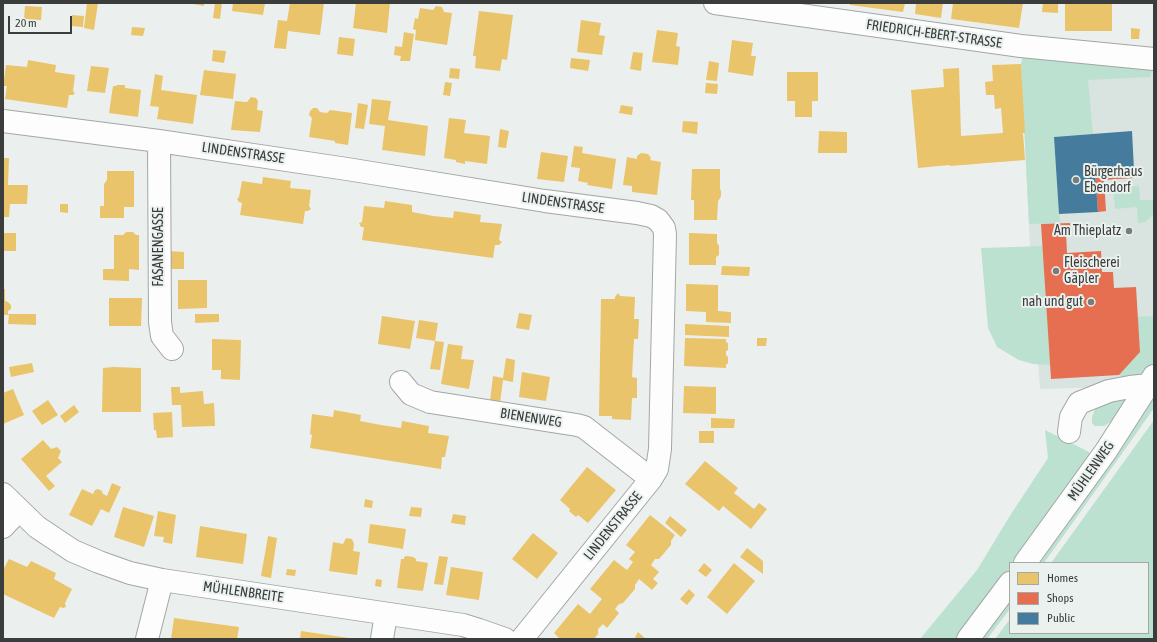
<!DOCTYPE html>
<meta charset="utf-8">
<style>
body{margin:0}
#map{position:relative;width:1157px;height:642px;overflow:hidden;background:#ebf0ee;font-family:"Asap Condensed",sans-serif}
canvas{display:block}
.frame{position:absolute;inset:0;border:4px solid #3a3d3b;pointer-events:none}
.legend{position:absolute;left:1009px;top:562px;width:140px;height:72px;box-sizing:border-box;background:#eaf1ee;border:1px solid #a4a9a6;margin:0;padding:5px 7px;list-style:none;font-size:12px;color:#3a3d3b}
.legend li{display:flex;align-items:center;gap:8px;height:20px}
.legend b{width:20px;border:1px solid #a4a9a6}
.scale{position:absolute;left:8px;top:16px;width:64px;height:18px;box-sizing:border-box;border:2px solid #3a3d3b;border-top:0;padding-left:5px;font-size:12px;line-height:14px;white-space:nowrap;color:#3a3d3b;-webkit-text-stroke:3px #eaf1ee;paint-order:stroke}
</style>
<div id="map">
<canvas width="1157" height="642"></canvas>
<div class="frame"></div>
<ul class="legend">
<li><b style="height:11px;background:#e9c46a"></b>Homes</li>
<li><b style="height:11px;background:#e76f51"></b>Shops</li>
<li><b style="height:11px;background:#457b9d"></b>Public</li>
</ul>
<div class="scale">20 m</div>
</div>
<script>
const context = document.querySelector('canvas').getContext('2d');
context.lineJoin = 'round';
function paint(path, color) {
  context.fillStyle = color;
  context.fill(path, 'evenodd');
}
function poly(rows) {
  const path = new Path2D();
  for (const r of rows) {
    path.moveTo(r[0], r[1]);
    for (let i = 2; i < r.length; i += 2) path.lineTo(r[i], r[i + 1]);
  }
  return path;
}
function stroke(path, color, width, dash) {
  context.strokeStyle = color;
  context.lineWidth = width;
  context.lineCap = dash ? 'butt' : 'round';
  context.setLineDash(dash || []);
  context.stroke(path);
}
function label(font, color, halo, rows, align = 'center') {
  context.font = font + ' "Asap Condensed",sans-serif';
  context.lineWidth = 4;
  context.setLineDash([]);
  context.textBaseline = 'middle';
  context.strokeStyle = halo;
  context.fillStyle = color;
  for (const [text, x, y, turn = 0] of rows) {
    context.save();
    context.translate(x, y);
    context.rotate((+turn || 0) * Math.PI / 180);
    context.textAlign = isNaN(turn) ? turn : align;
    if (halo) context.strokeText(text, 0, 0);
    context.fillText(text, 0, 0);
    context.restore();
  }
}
const built = poly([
 [1021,64,1154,68,1154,365,1115,387,1040,389,1030,247]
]);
const green = poly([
 [1023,55,1151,68,1152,71,1150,77,1088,80,1093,134,1054,137,1060,223,1029,224,1021,64],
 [1139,186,1140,200,1154,200,1154,213,1150,218,1145,222,1138,223,1137,207,1115,209,1113,188],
 [1043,246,1050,365,1033,364,1019,360,997,347,988,328,981,248],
 [1154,316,1154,365,1150,370,1131,381,1119,375,1137,317],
 [1154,390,1154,408,1121,455,1044,563,1033,563],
 [1130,395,1118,417,1104,426,1095,426,1092,423,1092,417,1095,409,1103,403],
 [1154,420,1154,639,995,639,1010,619,1010,633,1148,633,1148,563,1051,563],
 [1045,430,1089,452,1091,455,1018,563,1010,563,1010,574,960,639,920,639,977,570,1011,514,1048,458],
 [1010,595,1010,609,987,639,976,639]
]);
const homes = poly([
 [87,3,98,3,94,30,84,28],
 [187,3,204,3,204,6],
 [215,3,222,3,220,19,213,18],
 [233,3,265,3,263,15,232,11],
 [290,3,324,3,320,35,288,31,286,49,274,48,278,20,287,21],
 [356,3,390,3,387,33,353,28],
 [850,3,905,3,903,12,850,5],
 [916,3,943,3,941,18,915,14],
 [953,3,1023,3,1019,28,951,19],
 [1043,3,1058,3,1058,13,1042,12],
 [1065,3,1112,3,1112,31,1065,31],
 [25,6,42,7,41,20,24,19],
 [436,6,442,7,444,12,452,13,447,45,415,40,416,30,413,29,415,18,418,19,420,8,433,10],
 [479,11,513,15,507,60,502,59,500,71,475,68,476,56,473,56],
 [72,15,84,16,83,27,71,26],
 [581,20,601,23,599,35,605,36,602,55,577,52],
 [132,27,145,28,143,36,131,35],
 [1131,28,1140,29,1139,39,1131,39],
 [657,30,678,33,676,46,680,47,678,65,652,62],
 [404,32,414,34,410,61,400,61,401,56,394,55,395,46,402,47],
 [339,37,355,39,353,56,337,54],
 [732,40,753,43,751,56,756,56,753,76,728,72],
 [213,50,226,51,224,63,212,61],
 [633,52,643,53,641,71,630,69],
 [571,58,590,60,588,71,570,68],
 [28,60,56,65,55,72,75,75,73,91,75,93,73,95,69,95,67,108,5,99,7,86,3,86,3,81,4,80,6,65,27,67],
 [709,61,719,63,717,81,706,80],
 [1021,64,1025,133,1023,133,1025,160,950,166,950,165,918,168,911,90,944,87,943,69,959,68,961,136,1003,133,1001,108,995,109,994,95,986,95,985,82,993,81,992,65],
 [91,66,109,68,105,93,87,91],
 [450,68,460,69,459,79,449,78],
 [204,70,236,74,233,99,200,95],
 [787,72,818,72,818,101,812,101,812,117,795,117,795,101,787,101],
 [155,74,163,76,161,90,197,95,193,124,157,119,159,107,150,106],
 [445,82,452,83,450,96,443,95],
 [706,83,718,84,717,94,705,93],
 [117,85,125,85,125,88,141,90,138,117,109,113,113,86,116,86],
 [251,97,256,98,258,101,257,110,263,111,260,132,231,130,235,101,247,102],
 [372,99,391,101,388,120,428,126,425,156,382,150,385,126,369,124],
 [358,103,368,105,364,129,355,128],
 [621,105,633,107,632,115,619,113],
 [313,108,317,108,320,112,327,113,330,110,352,113,348,145,335,143,335,141,309,137,312,118,309,115,310,111],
 [449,118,466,120,464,133,490,136,487,164,465,161,465,164,456,162,456,160,444,158],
 [683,121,698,122,697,134,682,132],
 [500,129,509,131,506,148,498,147],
 [819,131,847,132,847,153,818,153],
 [574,146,583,147,582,153,616,159,612,189,587,185,588,183,578,181,580,168,571,167],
 [541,152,568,156,564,182,537,179],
 [641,153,648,154,651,158,650,160,661,162,657,195,632,192,632,186,623,185,627,157,637,159,637,156],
 [3,158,9,158,8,185,28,185,27,204,10,204,9,217,3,217],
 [692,169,720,169,720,189,721,191,721,196,719,200,718,201,717,220,694,220,694,200,691,200],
 [107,171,134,171,134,207,124,207,124,218,100,218,100,206,104,206,104,184,107,180],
 [263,177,291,181,290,188,311,190,309,206,311,209,308,211,305,211,303,224,240,215,242,203,239,202,237,199,239,197,242,181,262,184],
 [385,201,412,205,412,212,433,216,453,218,454,211,481,215,480,222,502,224,499,240,502,242,499,245,495,245,493,258,362,240,364,227,361,227,359,223,362,222,364,206,384,208],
 [60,204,68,204,68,213,60,212],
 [126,232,133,232,136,235,139,235,139,270,129,269,129,281,103,280,103,269,114,269,114,235,123,235],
 [3,233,16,233,16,251,3,251],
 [689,233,717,234,717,243,719,246,719,255,716,257,716,265,689,265],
 [168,251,184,252,184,269,167,269],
 [722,266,750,267,749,276,721,275],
 [178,280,207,280,207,308,178,309],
 [686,284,718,285,718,311,731,312,731,323,706,322,706,312,686,311],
 [3,289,5,289,5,301,8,302,11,305,11,309,8,311,8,314,36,314,36,325,8,324,9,315,3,315],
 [618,293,620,296,635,297,634,319,639,319,638,339,634,339,632,377,637,378,637,398,632,398,631,420,612,419,612,416,599,416,601,299,615,299,615,297],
 [109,298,142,298,141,326,109,326],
 [519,313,532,315,529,330,516,328],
 [195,314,219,314,219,322,195,323],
 [382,316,415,321,410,349,378,344],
 [419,320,438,323,435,341,444,342,440,370,430,369,435,341,416,338],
 [685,324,729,326,729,337,685,335],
 [685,338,726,339,726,342,728,343,728,350,726,351,726,355,728,357,728,363,726,365,726,368,684,366],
 [757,338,767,338,766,346,757,346],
 [212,339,241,340,240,380,221,379,221,370,212,370],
 [448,344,463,346,461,359,474,360,469,389,441,384],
 [506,358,515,360,513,382,503,380,500,403,490,401,493,376,503,378],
 [32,363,34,372,11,377,9,367],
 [113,367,141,368,141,412,102,412,103,368],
 [522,372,550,377,546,401,519,397],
 [684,386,716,387,716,414,683,413],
 [171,387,180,387,180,393,203,391,204,404,214,403,215,426,182,427,181,405,172,405],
 [13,389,24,415,3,424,3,393],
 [48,400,58,415,42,425,32,411],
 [74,405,79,412,65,423,60,416],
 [334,410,361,415,360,421,381,425,401,428,402,421,429,426,428,433,449,436,445,457,442,457,441,469,310,448,312,435,310,434,312,414,333,417],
 [172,412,173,437,157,438,156,430,154,430,153,413],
 [711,418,735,419,734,428,711,428],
 [699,431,714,431,714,443,699,443],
 [43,440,51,449,57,447,61,451,58,458,62,462,46,476,55,486,49,491,21,459],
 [705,461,738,488,734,493,754,509,759,503,767,509,751,529,723,506,719,511,685,484],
 [587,467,616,490,588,523,578,515,576,517,569,511,570,509,560,500],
 [112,483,121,487,109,513,101,509,92,526,69,515,82,489,93,494,95,490,98,489,102,491,103,494,107,496],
 [365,499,373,501,372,508,364,507],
 [123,507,154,516,144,547,114,537],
 [411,507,422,508,421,517,409,516],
 [158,511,176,515,172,544,163,542,164,537,154,536],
 [453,514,466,516,465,525,451,523],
 [650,515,675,535,671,541,671,545,659,559,655,559,651,565,659,572,653,579,658,583,652,590,639,579,635,585,635,589,623,603,619,604,615,609,619,613,607,628,603,624,598,629,598,634,594,639,560,639,554,633,578,604,590,614,602,599,590,589,614,560,627,570,633,562,629,559,635,552,626,545],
 [670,516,687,530,681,537,665,523],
 [370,524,406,529,403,549,368,543],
 [200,526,247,534,243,564,196,557],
 [533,533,558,553,537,579,512,559],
 [268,536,277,538,271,578,261,576],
 [346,538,352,539,354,544,353,551,360,552,357,575,329,571,333,542,343,544],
 [747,548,763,561,763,574,740,557],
 [407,556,413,557,416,559,416,561,428,563,423,591,397,588,401,559,404,559,404,557],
 [439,556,448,557,443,585,434,584],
 [9,559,27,567,31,561,56,573,54,579,72,589,65,603,66,607,63,608,60,607,54,618,3,594,3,570],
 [704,563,712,570,706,577,698,571],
 [734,563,755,581,727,614,707,597],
 [451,567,483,572,479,600,446,595],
 [287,569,296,570,295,576,286,575],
 [376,579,382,580,381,587,375,586],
 [689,589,695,595,687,605,680,599],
 [174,618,239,627,237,639,171,639],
 [301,631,349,638,349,639,300,639],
 [638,632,646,639,637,639,635,637]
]);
const shops = poly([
 [1134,170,1134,178,1104,180,1106,211,1098,212,1095,172],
 [1070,223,1071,233,1066,233,1067,253,1101,251,1102,272,1113,272,1114,288,1136,287,1140,352,1119,375,1051,379,1041,224]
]);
const public = poly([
 [1132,131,1134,170,1095,172,1098,212,1059,214,1054,137]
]);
const minor = poly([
 [715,3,1021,46,1154,59],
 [3,121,159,141,347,169,545,201,637,213,651,216,658,220,664,228,665,234,660,449,657,469,651,479,522,639],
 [159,141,160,322,162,336,172,349],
 [401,382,411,394,430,402,577,425,584,427,651,479],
 [1069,432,1071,417,1079,403,1109,391,1130,387,1149,385],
 [3,494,37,527,73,551,99,562,130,573,162,580,463,625,479,630,505,639],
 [3,527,19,510],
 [1025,563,1106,451,1154,376],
 [147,639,162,580],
 [382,639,386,614],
 [968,639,1010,583]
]);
const markers = [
 [1076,180,4,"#787c7a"],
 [1129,231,4,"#787c7a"],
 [1056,271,4,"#787c7a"],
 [1091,302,4,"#787c7a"]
];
const streetNames = [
 ["FRIEDRICH-EBERT-STRASSE",934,34,8],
 ["LINDENSTRASSE",243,153,8],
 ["LINDENSTRASSE",563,203,8],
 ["FASANENGASSE",159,247,-90],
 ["BIENENWEG",531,418,9],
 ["MÜHLENWEG",1091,471,-55],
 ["LINDENSTRASSE",613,526,-51],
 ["MÜHLENBREITE",243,592,8]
];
const poiNames = [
 ["Bürgerhaus",1084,172],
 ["Ebendorf",1084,188],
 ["Am Thieplatz",1121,231,"right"],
 ["Fleischerei",1064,263],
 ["Gäpler",1064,279],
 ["nah und gut",1083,302,"right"]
];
paint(built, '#d9e3df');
paint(green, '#bde1d1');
paint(homes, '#e9c46a');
paint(shops, '#e76f51');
paint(public, '#457b9d');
stroke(minor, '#a3a6a5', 24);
stroke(minor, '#fcfdfc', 22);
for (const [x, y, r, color] of markers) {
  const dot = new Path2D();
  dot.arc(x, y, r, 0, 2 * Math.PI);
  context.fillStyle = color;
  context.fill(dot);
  stroke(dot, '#eaf1ee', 1.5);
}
label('14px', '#3a3d3b', '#eaf1ee', streetNames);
label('14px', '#3a3d3b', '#eaf1ee', poiNames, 'left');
</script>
